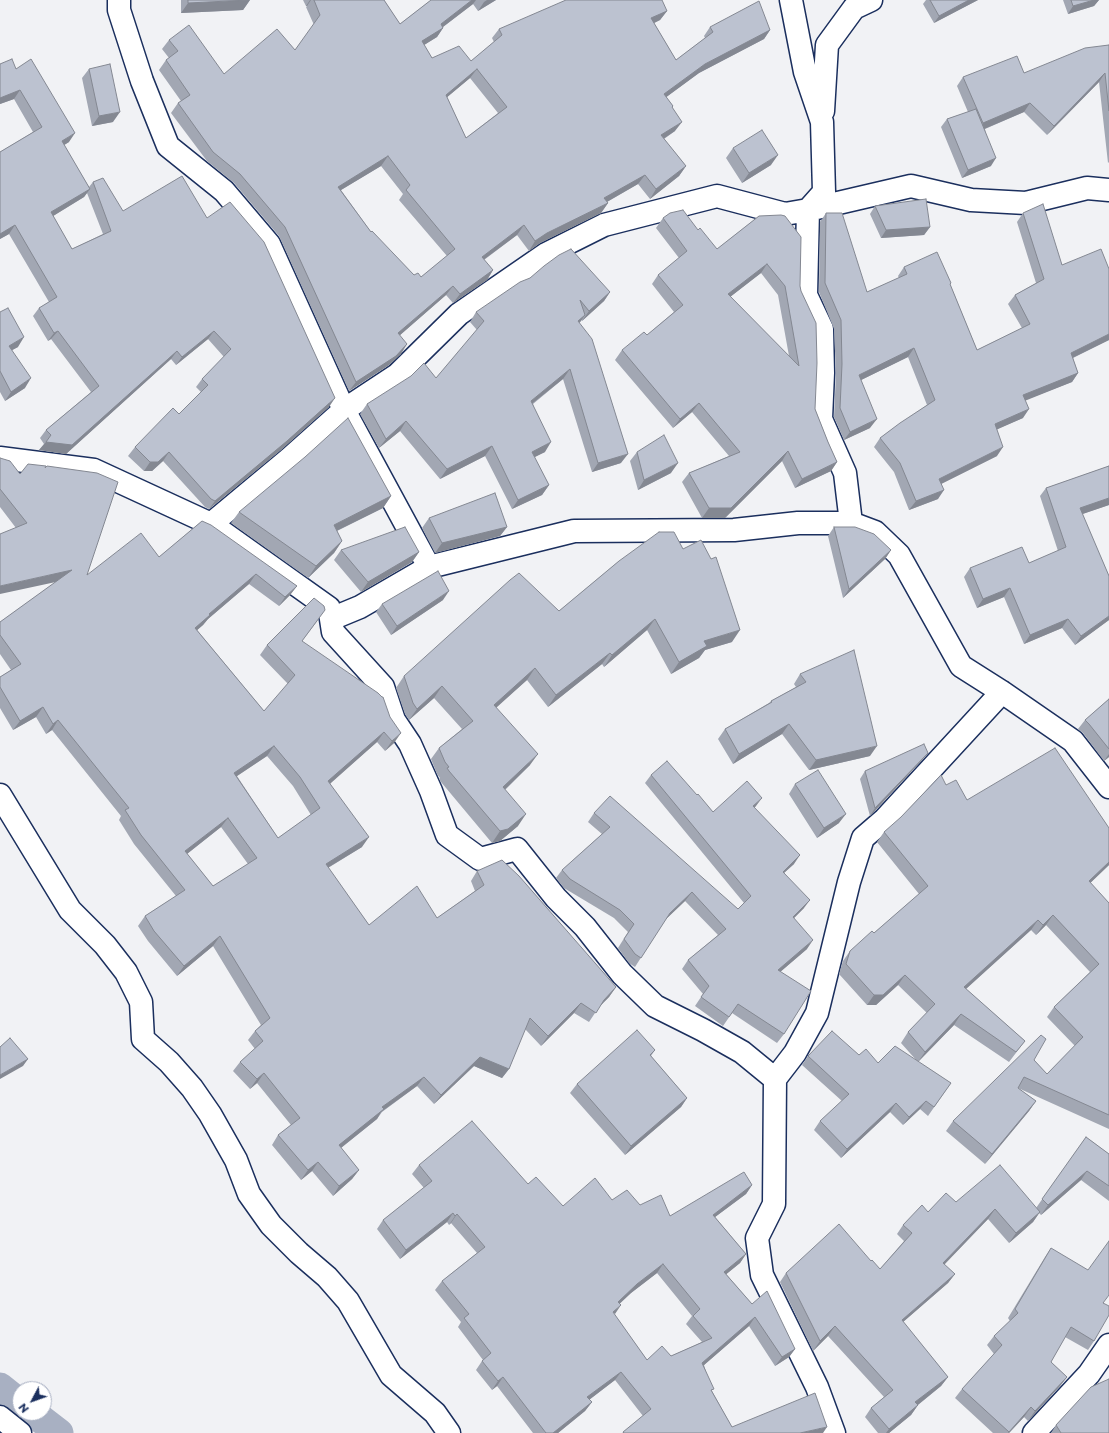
<!DOCTYPE html>
<style>
body{margin:0}
#map{position:relative;width:1109px;height:1433px;overflow:hidden;background:#f1f2f5;font-family:"Playpen Sans",sans-serif}
canvas{display:block}
.north{position:absolute;left:12px;top:1381px;width:40px;height:40px;box-sizing:border-box;background:#fff;border:1px solid #a4acbf;border-radius:50%;rotate:229deg;font-size:11px;font-weight:700;line-height:16px;text-align:center;color:#1b2f5e}
.north::after{content:'';display:block;margin:auto;width:14px;height:18px;background:#1b2f5e;clip-path:polygon(50% 0,100% 100%,50% 72%,0 100%)}
</style>
<div id="map">
<canvas width="1109" height="1433"></canvas>
<div class="north">N</div>
</div>
<script>
const context = document.querySelector('canvas').getContext('2d');
context.lineJoin = 'round';
function poly(rows) {
  const path = new Path2D();
  for (const r of rows) {
    path.moveTo(r[0], r[1]);
    for (let i = 2; i < r.length; i += 2) path.lineTo(r[i], r[i + 1]);
  }
  return path;
}
function stroke(path, color, width, dash) {
  context.strokeStyle = color;
  context.lineWidth = width;
  context.lineCap = dash ? 'butt' : 'round';
  context.setLineDash(dash || []);
  context.stroke(path);
}
function paint(path, color) {
  context.fillStyle = color;
  context.fill(path, 'evenodd');
}
const canal = poly([
 [0,1387,20,1403],
 [33,1413,59,1433]
]);
const street = poly([
 [119,0,119,10,142,81,168,146,224,191,269,244,344,410,429,567],
 [791,0,805,72,822,122,824,192,808,210,806,295,822,329,823,373,821,419,845,473,851,523],
 [823,111,827,45,854,8,871,0],
 [0,458,94,470,211,524,329,608,331,619,360,607,429,567,574,531,734,530,798,523,851,523,875,532,899,555,961,666,1002,692,1073,741,1109,787],
 [211,524,289,459,344,410,397,375,459,314,546,254,604,225,717,196,785,214,808,210,911,186,971,200,1026,203,1087,188,1109,190],
 [331,619,333,632,383,687,394,720,410,744,431,791,447,835,480,859,517,849,556,898,585,927,622,974,655,1006,703,1030,742,1052,775,1079],
 [0,795,70,910,105,945,126,972,141,1002,143,1039,169,1062,192,1088,210,1114,236,1160,249,1194,271,1225,299,1253,327,1277,348,1301,391,1375,435,1413,449,1433],
 [0,1417,20,1433],
 [834,1433,817,1387,762,1275,757,1238,774,1204,775,1079,795,1053,817,1013,849,882,863,838,885,819,1002,692],
 [1034,1433,1089,1374,1109,1345]
]);
const wall = poly([
 [181,0,250,0,243,10,181,13],
 [303,0,384,0,400,24,431,0,496,0,478,11,473,4,443,27,443,28,437,37,424,45,432,58,471,61,494,42,492,38,499,29,667,11,660,20,654,23,676,60,705,38,704,36,710,27,770,30,764,39,699,73,666,97,673,106,672,108,675,131,664,139,686,166,679,176,650,199,638,184,607,202,608,203,601,213,540,243,529,251,517,235,484,260,493,270,487,280,453,303,446,295,400,335,401,354,389,365,349,391,279,236,234,183,207,161,171,113,178,103,181,101,159,70,166,60,169,58,162,49,169,40,224,74,295,50,314,25,306,7,307,6,306,6],
 [470,78,498,113,466,138,447,97],
 [381,166,403,194,399,200,447,256,421,277,414,275,371,232,341,190],
 [926,0,978,0,934,23,923,4],
 [1063,0,1099,0,1094,6,1068,14],
 [1109,45,1109,162,1108,163,1099,82,1047,135,1024,112,985,129,991,166,962,178,941,127,947,119,968,112,957,86,963,77,1024,73],
 [0,64,16,69,69,142,64,145,89,187,93,182,123,211,207,218,329,407,281,450,209,509,205,507,163,461,152,471,144,471,128,456,135,447,179,414,201,392,196,387,202,379,224,357,208,339,176,365,171,359,66,454,39,450,44,444,40,438,46,430,91,392,51,339,48,341,33,316,39,308,49,302,9,234,0,239,0,152,33,132,14,99,0,104],
 [87,193,103,234,72,249,53,216,84,197],
 [89,69,113,122,92,126,82,78],
 [733,148,771,165,742,183,726,158],
 [875,206,930,227,924,235,881,238,870,214],
 [826,213,867,292,899,278,898,276,904,267,951,283,950,284,977,350,1022,328,1008,304,1015,295,1036,283,1017,222,1023,213,1062,265,1109,269,1109,340,1073,358,1078,373,1072,382,1025,400,1023,418,997,429,997,456,941,484,938,499,909,510,894,472,874,447,880,438,927,405,908,357,861,380,870,428,844,440,834,417,836,373,834,329,819,292,820,222],
 [759,216,800,286,815,409,828,442,837,462,831,471,795,488,782,461,725,518,702,518,682,482,689,473,729,456,692,412,673,428,615,360,622,350,647,335,674,312,652,284,658,275,679,258,656,228,663,218,698,230,717,249],
 [761,273,778,295,789,356,730,297],
 [610,292,604,301,582,321,582,320,579,323,621,463,592,472,563,379,533,404,545,452,534,457,549,485,542,495,512,509,485,456,440,479,400,431,379,448,360,414,367,404,436,378,477,330,470,322,476,312],
 [0,312,18,347,12,350,25,388,5,401,0,392],
 [637,452,671,473,638,490,630,461],
 [0,458,87,575,159,557,202,521,297,586,290,595,279,606,249,584,208,619,203,625,197,630,264,711,288,684,260,655,267,645,318,620,302,641,394,743,385,751,377,742,330,783,362,847,328,868,369,925,437,918,475,891,471,881,477,871,616,987,609,997,599,1007,589,1022,574,1013,541,1046,525,1029,509,1069,502,1078,474,1066,434,1104,417,1086,382,1112,377,1119,341,1148,359,1170,352,1179,333,1196,312,1171,301,1180,272,1145,278,1135,291,1125,257,1083,250,1089,233,1071,240,1062,255,1049,248,1040,255,1031,261,1025,213,946,177,976,148,941,138,926,145,916,176,896,134,844,119,820,121,816,52,730,46,734,36,717,13,730,0,708,0,677,11,670,0,654,0,622,56,582,16,528,0,507],
 [267,756,293,786,311,815,278,838,237,776],
 [221,827,248,864,213,886,187,854],
 [1109,466,1109,505,1082,514,1109,576,1109,620,1075,645,1062,628,1024,644,1004,597,977,608,964,577,970,568,1029,563,1058,551,1040,496,1046,488],
 [391,496,383,508,337,531,342,541,334,553,308,578,231,523,239,512],
 [429,518,507,527,500,536,435,553,422,528],
 [834,527,891,550,885,559,843,598,828,536],
 [341,550,419,552,412,562,361,592,334,560],
 [619,561,732,642,705,650,699,658,671,674,647,630,604,667,602,664,548,707,527,680,496,707,530,765,505,790,518,826,500,841,492,843,441,782,439,779,440,778,437,774,431,759,439,748,462,729,434,698,409,720,405,714,396,688,404,676,559,611],
 [443,600,391,635,376,612,382,604],
 [800,674,870,756,809,770,782,734,733,764,718,739,725,729,769,703,771,701,796,687,794,684],
 [1109,699,1109,757,1104,761,1083,733,1078,729,1085,720],
 [928,753,922,760,870,816,860,779,865,771],
 [651,775,697,795,713,812,756,806,754,808,794,864,784,873,804,908,794,918,807,949,780,972,784,1034,777,1043,732,1013,723,1026,695,1006,703,994,682,969,688,960,718,935,685,901,665,920,635,967,629,963,618,948,628,932,614,918,564,888,556,878,562,870,602,834,588,822,594,813,738,909,744,903,645,783],
 [795,784,839,823,817,838,789,794],
 [946,785,967,800,1109,828,1109,865,1090,883,1109,903,1109,1129,1018,1088,1036,1101,1029,1111,985,1164,946,1131,953,1121,1034,1060,1047,1074,1075,1046,1047,1017,1054,1007,1090,972,1046,925,1036,935,1031,930,966,989,1025,1041,1009,1062,954,1025,918,1062,951,1083,928,1116,920,1109,903,1125,890,1112,841,1158,814,1130,820,1121,842,1101,802,1065,808,1056,859,1055,878,1063,917,1061,901,1043,908,1032,927,1013,898,985,876,1005,867,1005,839,974,843,961,850,951,874,933,919,894,877,842,884,832],
 [655,1050,651,1056,687,1098,681,1107,625,1155,570,1093,577,1084],
 [1086,1137,1109,1154,1109,1201,1081,1180,1041,1215,1039,1213,1033,1222,1009,1243,988,1219,944,1265,955,1274,948,1283,903,1322,948,1377,941,1386,918,1405,911,1415,889,1433,878,1433,865,1417,871,1408,884,1397,828,1336,813,1351,780,1282,786,1273,871,1261,880,1269,904,1241,897,1234,903,1225,928,1212,956,1202,1036,1208],
 [419,1165,528,1184,563,1206,612,1200,640,1205,670,1216,752,1185,746,1194,715,1217,746,1254,740,1263,726,1274,752,1304,795,1349,789,1357,775,1366,749,1326,704,1365,712,1391,732,1427,823,1433,622,1433,643,1416,615,1380,589,1400,592,1402,585,1411,558,1433,533,1433,497,1386,492,1390,476,1370,482,1361,483,1360,458,1327,461,1322,435,1290,442,1281,477,1253,451,1223,449,1225,447,1222,400,1259,377,1229,383,1220,424,1188,412,1174],
 [657,1273,692,1316,686,1324,702,1342,671,1356,647,1360,614,1314,619,1304,631,1293],
 [1051,1248,1104,1303,1094,1341,1088,1350,1065,1337,1051,1362,1067,1377,1060,1386,1028,1421,1024,1417,1009,1433,993,1433,955,1398,962,1389,994,1354,987,1345,994,1336,1010,1321,1008,1318,1045,1257],
 [1056,1425,1109,1433,1051,1433]
]);
const shadedWall = poly([
 [250,0,243,10,181,13,188,3],
 [310,0,311,0,307,6,306,6],
 [472,0,476,0,473,4,435,33,443,28,437,37,416,50,422,41,441,24],
 [487,0,496,0,478,11,484,2],
 [969,0,978,0,934,23,939,16],
 [1094,0,1099,0,1094,6,1068,14,1073,6],
 [667,11,660,20,644,28,651,18],
 [770,30,764,39,699,73,657,104,664,94,705,64],
 [477,69,470,78,439,104,446,95],
 [1105,73,1099,82,1047,135,1054,126],
 [20,90,14,99,0,104,0,98],
 [1030,103,1024,112,977,132,983,123],
 [120,112,113,122,92,126,99,116],
 [682,122,675,131,654,145,661,135],
 [75,133,69,142,56,150,62,141],
 [778,155,771,165,742,183,749,173],
 [388,156,381,166,331,196,338,187],
 [996,158,991,166,962,178,968,170],
 [686,166,679,176,650,199,656,189],
 [645,175,638,184,598,207,604,198],
 [90,189,84,197,45,221,51,212],
 [608,203,601,213,540,243,529,251,535,241,547,233],
 [15,225,9,234,0,239,0,234],
 [524,225,517,235,475,266,482,257],
 [930,227,924,235,881,238,886,230],
 [767,264,761,273,721,304,728,294],
 [493,270,487,280,453,303,460,294],
 [453,286,446,295,391,343,398,333],
 [610,292,604,301,582,321,589,311],
 [585,315,578,325,578,321],
 [58,331,51,339,48,341,54,333],
 [214,331,208,339,176,365,182,357],
 [1109,334,1109,340,1064,362,1071,353],
 [24,337,18,347,3,355,9,346],
 [407,344,401,354,389,365,349,391,356,382],
 [914,348,908,357,853,384,859,375],
 [177,351,171,359,66,454,39,450,46,442],
 [570,369,563,379,524,410,531,401],
 [1078,373,1072,382,1017,404,1023,395],
 [31,378,25,388,5,401,11,392],
 [335,398,329,407,281,450,209,509,215,501],
 [699,403,692,412,673,428,680,419],
 [1029,409,1023,418,989,433,995,424],
 [877,419,870,428,844,440,850,432],
 [406,421,400,431,379,448,386,439],
 [551,442,545,452,525,462,532,452],
 [492,446,485,456,440,479,447,469],
 [1003,447,997,456,933,488,939,479],
 [788,451,782,461,725,518,702,518,709,508],
 [169,452,163,461,152,471,144,471,150,462],
 [628,454,621,463,592,472,598,463],
 [837,462,831,471,795,488,802,479],
 [678,463,671,473,638,490,644,480],
 [549,485,542,495,512,509,518,500],
 [944,490,938,499,909,510,916,501],
 [391,496,383,508,326,536,334,525],
 [1109,498,1109,505,1074,517,1080,508],
 [507,527,500,536,435,553,442,543],
 [342,541,334,553,308,578,316,566],
 [891,550,885,559,843,598,849,589],
 [419,552,412,562,361,592,368,582],
 [72,570,65,580,0,594,0,586],
 [256,574,249,584,208,619,203,625,188,638,195,628,209,614],
 [297,586,290,595,279,606,285,597],
 [1010,588,1004,597,977,608,983,599],
 [449,591,443,600,391,635,397,626],
 [1109,616,1109,620,1075,645,1081,636],
 [655,619,647,630,604,667,612,655],
 [1068,619,1062,628,1024,644,1030,635],
 [740,630,732,642,705,650,699,658,671,674,679,662,704,641],
 [610,653,602,664,548,707,556,695],
 [535,668,527,680,486,717,494,705],
 [442,686,434,698,409,720,417,709],
 [43,707,36,717,13,730,20,721],
 [58,720,52,730,46,734,53,724],
 [789,724,782,734,733,764,739,754],
 [384,732,377,742,322,791,328,781],
 [401,733,394,743,385,751,392,741],
 [274,746,267,756,228,782,234,773],
 [877,746,870,756,809,770,816,760],
 [928,753,922,760,870,816,875,808],
 [538,754,530,765,495,799,503,787],
 [1109,754,1109,757,1104,761],
 [762,798,756,806,747,815,753,806],
 [526,814,518,826,500,841,492,843,500,831],
 [846,814,839,823,817,838,824,828],
 [228,818,221,827,178,861,185,851],
 [369,837,362,847,319,873,326,864],
 [800,855,794,864,776,880,783,872],
 [1109,862,1109,865,1082,891,1089,881],
 [692,892,685,901,664,921,670,913],
 [810,900,804,908,787,925,793,917],
 [1053,915,1046,925,1036,935,1043,925],
 [1038,920,1031,930,957,997,964,987],
 [220,936,213,946,177,976,184,966],
 [813,940,807,949,772,979,778,970],
 [905,975,898,985,876,1005,867,1005,874,995],
 [616,987,609,997,597,1009,604,1000],
 [581,1003,574,1013,541,1046,548,1036],
 [961,1014,954,1025,918,1062,925,1052],
 [480,1057,509,1069,502,1078,474,1066,434,1104,441,1095],
 [28,1059,23,1066,0,1079,0,1075],
 [264,1073,257,1083,250,1089,257,1079],
 [424,1077,417,1086,381,1112,377,1119,332,1155,339,1145,382,1107],
 [687,1098,681,1107,625,1155,631,1146],
 [926,1101,920,1109,903,1125,909,1117],
 [1036,1101,1029,1111,985,1164,992,1154],
 [896,1103,890,1112,841,1158,847,1149],
 [318,1162,312,1171,301,1180,308,1170],
 [359,1170,352,1179,333,1196,339,1186],
 [1087,1171,1081,1180,1041,1215,1048,1205],
 [752,1185,746,1194,707,1223,713,1215],
 [995,1209,988,1219,936,1273,943,1263],
 [1040,1212,1033,1222,1009,1243,1016,1233],
 [453,1213,447,1222,400,1259,406,1250],
 [457,1214,451,1223,449,1225,455,1216],
 [746,1254,740,1263,718,1281,724,1272],
 [663,1264,657,1273,631,1293,612,1311,618,1302,637,1284],
 [955,1274,948,1283,895,1329,902,1320],
 [621,1305,615,1314,613,1312],
 [755,1317,749,1326,696,1372,702,1363],
 [835,1326,828,1336,813,1351,820,1341],
 [795,1349,789,1357,775,1366,782,1357],
 [621,1372,615,1380,581,1406,587,1397],
 [503,1377,497,1386,492,1390,498,1381],
 [948,1377,941,1386,909,1412,915,1402],
 [1067,1377,1060,1386,1028,1421,1035,1411],
 [592,1402,585,1411,558,1433,553,1433],
 [918,1405,911,1415,889,1433,886,1433,889,1429],
 [1031,1407,1024,1417,1009,1433,1008,1433],
 [827,1427,823,1433,800,1433]
]);
const building = poly([
 [188,0,249,0,188,3,188,0],
 [314,0,384,0,400,24,431,0,472,0,441,24,443,28,422,41,432,58,459,46,471,61,502,35,499,29,566,0,662,0,667,11,651,18,676,60,713,32,710,27,759,1,770,30,705,64,664,94,673,106,672,107,682,122,661,135,686,166,656,189,645,175,604,198,608,203,547,233,535,241,524,225,482,257,493,270,460,294,453,286,398,333,407,344,396,356,356,382,285,227,240,174,213,152,178,103,190,95,166,60,178,51,169,40,189,25,224,74,277,29,295,50,320,15,314,0],
 [477,69,507,107,466,138,446,95,477,69],
 [388,156,410,185,406,190,455,249,421,277,418,273,414,275,372,231,371,232,338,187,388,156],
 [930,0,969,0,939,16,930,0],
 [1071,0,1094,0,1073,6,1071,0],
 [1109,45,1109,111,1105,73,1054,126,1030,103,983,123,963,77,1017,56,1024,73,1085,48,1109,45],
 [12,59,16,69,31,59,75,133,62,141,90,189,51,212,72,249,111,231,93,182,103,178,123,211,182,176,207,218,230,202,264,242,335,398,287,441,215,501,211,499,169,452,158,462,150,462,135,447,173,408,179,414,208,385,202,379,231,349,214,331,182,357,177,351,72,445,46,442,51,435,46,430,99,386,58,331,54,333,39,308,57,297,15,225,0,234,0,152,42,127,20,90,0,98,0,64,12,59],
 [110,64,120,112,99,116,89,69,110,64],
 [976,109,996,158,968,170,947,119,976,109],
 [762,130,778,155,749,173,733,148,762,130],
 [926,199,930,227,886,230,875,206,926,199],
 [1043,204,1062,265,1101,249,1109,269,1109,334,1071,353,1078,373,1023,395,1029,409,995,424,1003,447,939,479,944,490,916,501,900,463,880,438,900,423,935,400,914,348,859,375,877,419,850,432,840,408,842,364,841,320,825,283,826,213,842,213,867,292,907,274,904,267,937,252,951,283,950,284,977,350,1030,324,1015,295,1044,279,1023,213,1043,204],
 [683,210,698,230,700,228,717,249,759,216,781,215,785,216,801,237,800,286,801,291,816,323,817,363,815,409,828,442,837,462,802,479,788,451,731,508,709,508,689,473,740,452,699,403,680,419,622,350,644,332,647,335,683,305,658,275,687,251,663,218,670,213,683,210],
 [767,264,785,286,799,366,728,294,767,264],
 [571,249,610,292,589,311,580,300,585,315,578,321,592,339,628,454,598,463,570,369,531,401,551,442,532,452,549,485,518,500,492,446,447,469,406,421,386,439,367,404,411,376,424,363,436,378,484,321,476,312,520,282,530,278,544,266,559,255,571,249],
 [8,308,24,337,9,346,31,378,11,392,0,371,0,312,8,308],
 [348,418,391,496,334,525,342,541,316,566,239,512,305,457,348,418],
 [664,435,678,463,644,480,637,452,664,435],
 [0,458,10,461,20,474,28,464,46,466,45,468,47,466,97,473,118,482,87,575,141,533,159,557,202,521,211,525,297,586,285,597,256,574,209,614,210,615,195,628,264,711,295,675,267,645,314,598,324,606,325,610,302,641,378,693,382,697,383,697,390,717,401,733,392,741,384,732,328,781,369,837,326,864,369,925,417,886,437,918,484,885,477,871,502,860,519,876,616,987,604,1000,596,1013,581,1003,548,1036,530,1018,509,1069,480,1057,441,1095,424,1077,382,1107,384,1109,339,1145,359,1170,339,1186,318,1162,308,1170,278,1135,300,1118,264,1073,257,1079,240,1062,263,1041,255,1031,270,1018,220,936,184,966,154,931,145,916,185,890,141,835,125,810,129,808,58,720,53,724,43,707,20,721,0,687,0,677,21,664,0,635,0,622,72,570,0,586,0,534,27,523,0,489,0,458],
 [274,746,300,777,320,808,278,838,234,773,274,746],
 [228,818,257,858,213,886,185,851,228,818],
 [1109,466,1109,498,1080,508,1109,576,1109,616,1081,636,1068,619,1030,635,1010,588,983,599,970,568,1022,547,1029,563,1066,547,1046,488,1109,466],
 [495,493,507,527,442,543,429,518,495,493],
 [405,527,419,552,368,582,341,550,405,527],
 [834,527,855,527,874,534,891,550,849,589,834,527],
 [659,532,674,532,683,549,701,540,711,559,716,557,740,630,704,641,707,646,679,662,655,619,612,655,610,653,556,695,535,668,494,705,538,754,503,787,526,814,508,829,500,831,449,771,447,768,449,767,445,762,439,748,473,721,442,686,417,709,413,703,404,676,510,580,519,573,559,611,619,561,659,532],
 [438,571,449,591,397,626,382,604,438,571],
 [854,650,877,746,816,760,789,724,739,754,725,729,772,702,771,701,806,682,800,674,854,650],
 [1109,699,1109,749,1089,724,1085,720,1109,699],
 [924,744,928,753,875,808,865,771,924,744],
 [1055,748,1109,828,1109,862,1089,881,1109,903,1109,1115,1024,1077,1018,1088,1036,1101,992,1154,953,1121,1041,1035,1046,1039,1034,1060,1047,1074,1083,1037,1054,1007,1099,964,1053,915,1043,925,1038,920,964,987,1025,1041,1016,1052,961,1014,925,1052,908,1032,935,1004,905,975,883,995,874,995,846,964,850,951,872,931,874,933,928,886,884,832,901,817,941,775,946,785,956,780,967,800,1055,748],
 [667,761,697,795,698,794,713,812,747,781,762,798,753,806,800,855,783,872,810,900,793,917,813,940,778,970,811,991,784,1034,738,1004,729,1017,701,997,709,986,688,960,726,929,692,892,670,913,641,958,635,954,624,939,634,924,620,910,570,879,562,870,610,827,594,813,610,796,738,909,751,896,651,775,667,761],
 [818,770,846,814,824,828,795,784,818,770],
 [637,1030,655,1050,650,1055,687,1098,631,1146,577,1084,637,1030],
 [832,1031,859,1055,866,1049,878,1063,895,1046,951,1083,934,1107,926,1101,909,1117,896,1103,847,1149,820,1121,849,1094,808,1056,832,1031],
 [10,1038,28,1059,0,1075,0,1047,10,1038],
 [472,1121,528,1184,536,1177,563,1206,595,1178,612,1200,627,1190,640,1205,661,1195,670,1216,744,1172,752,1185,713,1215,746,1254,724,1272,752,1304,767,1291,795,1349,782,1357,755,1317,702,1363,714,1389,711,1390,732,1427,815,1393,827,1427,800,1433,624,1433,623,1432,651,1409,621,1372,587,1397,592,1402,553,1433,546,1433,503,1377,498,1381,482,1361,491,1353,464,1318,469,1314,442,1281,485,1247,457,1214,455,1216,453,1213,406,1250,383,1220,432,1181,419,1165,472,1121],
 [663,1264,700,1309,693,1316,712,1338,671,1356,662,1346,647,1360,613,1312,621,1305,618,1302,637,1284,663,1264],
 [1086,1137,1109,1154,1109,1186,1087,1171,1048,1205,1042,1199,1086,1137],
 [1000,1165,1040,1212,1016,1233,995,1209,943,1263,955,1274,902,1320,948,1377,915,1402,918,1405,889,1429,871,1408,893,1390,835,1326,820,1341,786,1273,839,1224,871,1261,872,1260,880,1269,912,1233,903,1225,922,1205,928,1212,946,1193,956,1202,1000,1165],
 [1109,1241,1109,1295,1103,1303,1109,1306,1109,1315,1094,1341,1071,1327,1051,1362,1067,1377,1035,1411,1031,1407,1009,1432,962,1389,1002,1345,994,1336,1018,1313,1015,1309,1051,1248,1088,1270,1109,1241],
 [1109,1379,1109,1433,1061,1433,1056,1425,1091,1387,1109,1379]
]);
stroke(canal, '#a8b0c2', 29);
stroke(street, '#1b2f5e', 25);
stroke(street, '#fff', 22);
paint(wall, '#a2a7b3');
paint(shadedWall, '#848892');
paint(building, '#bcc2d0');
stroke(building, '#848892', 1);
</script>
